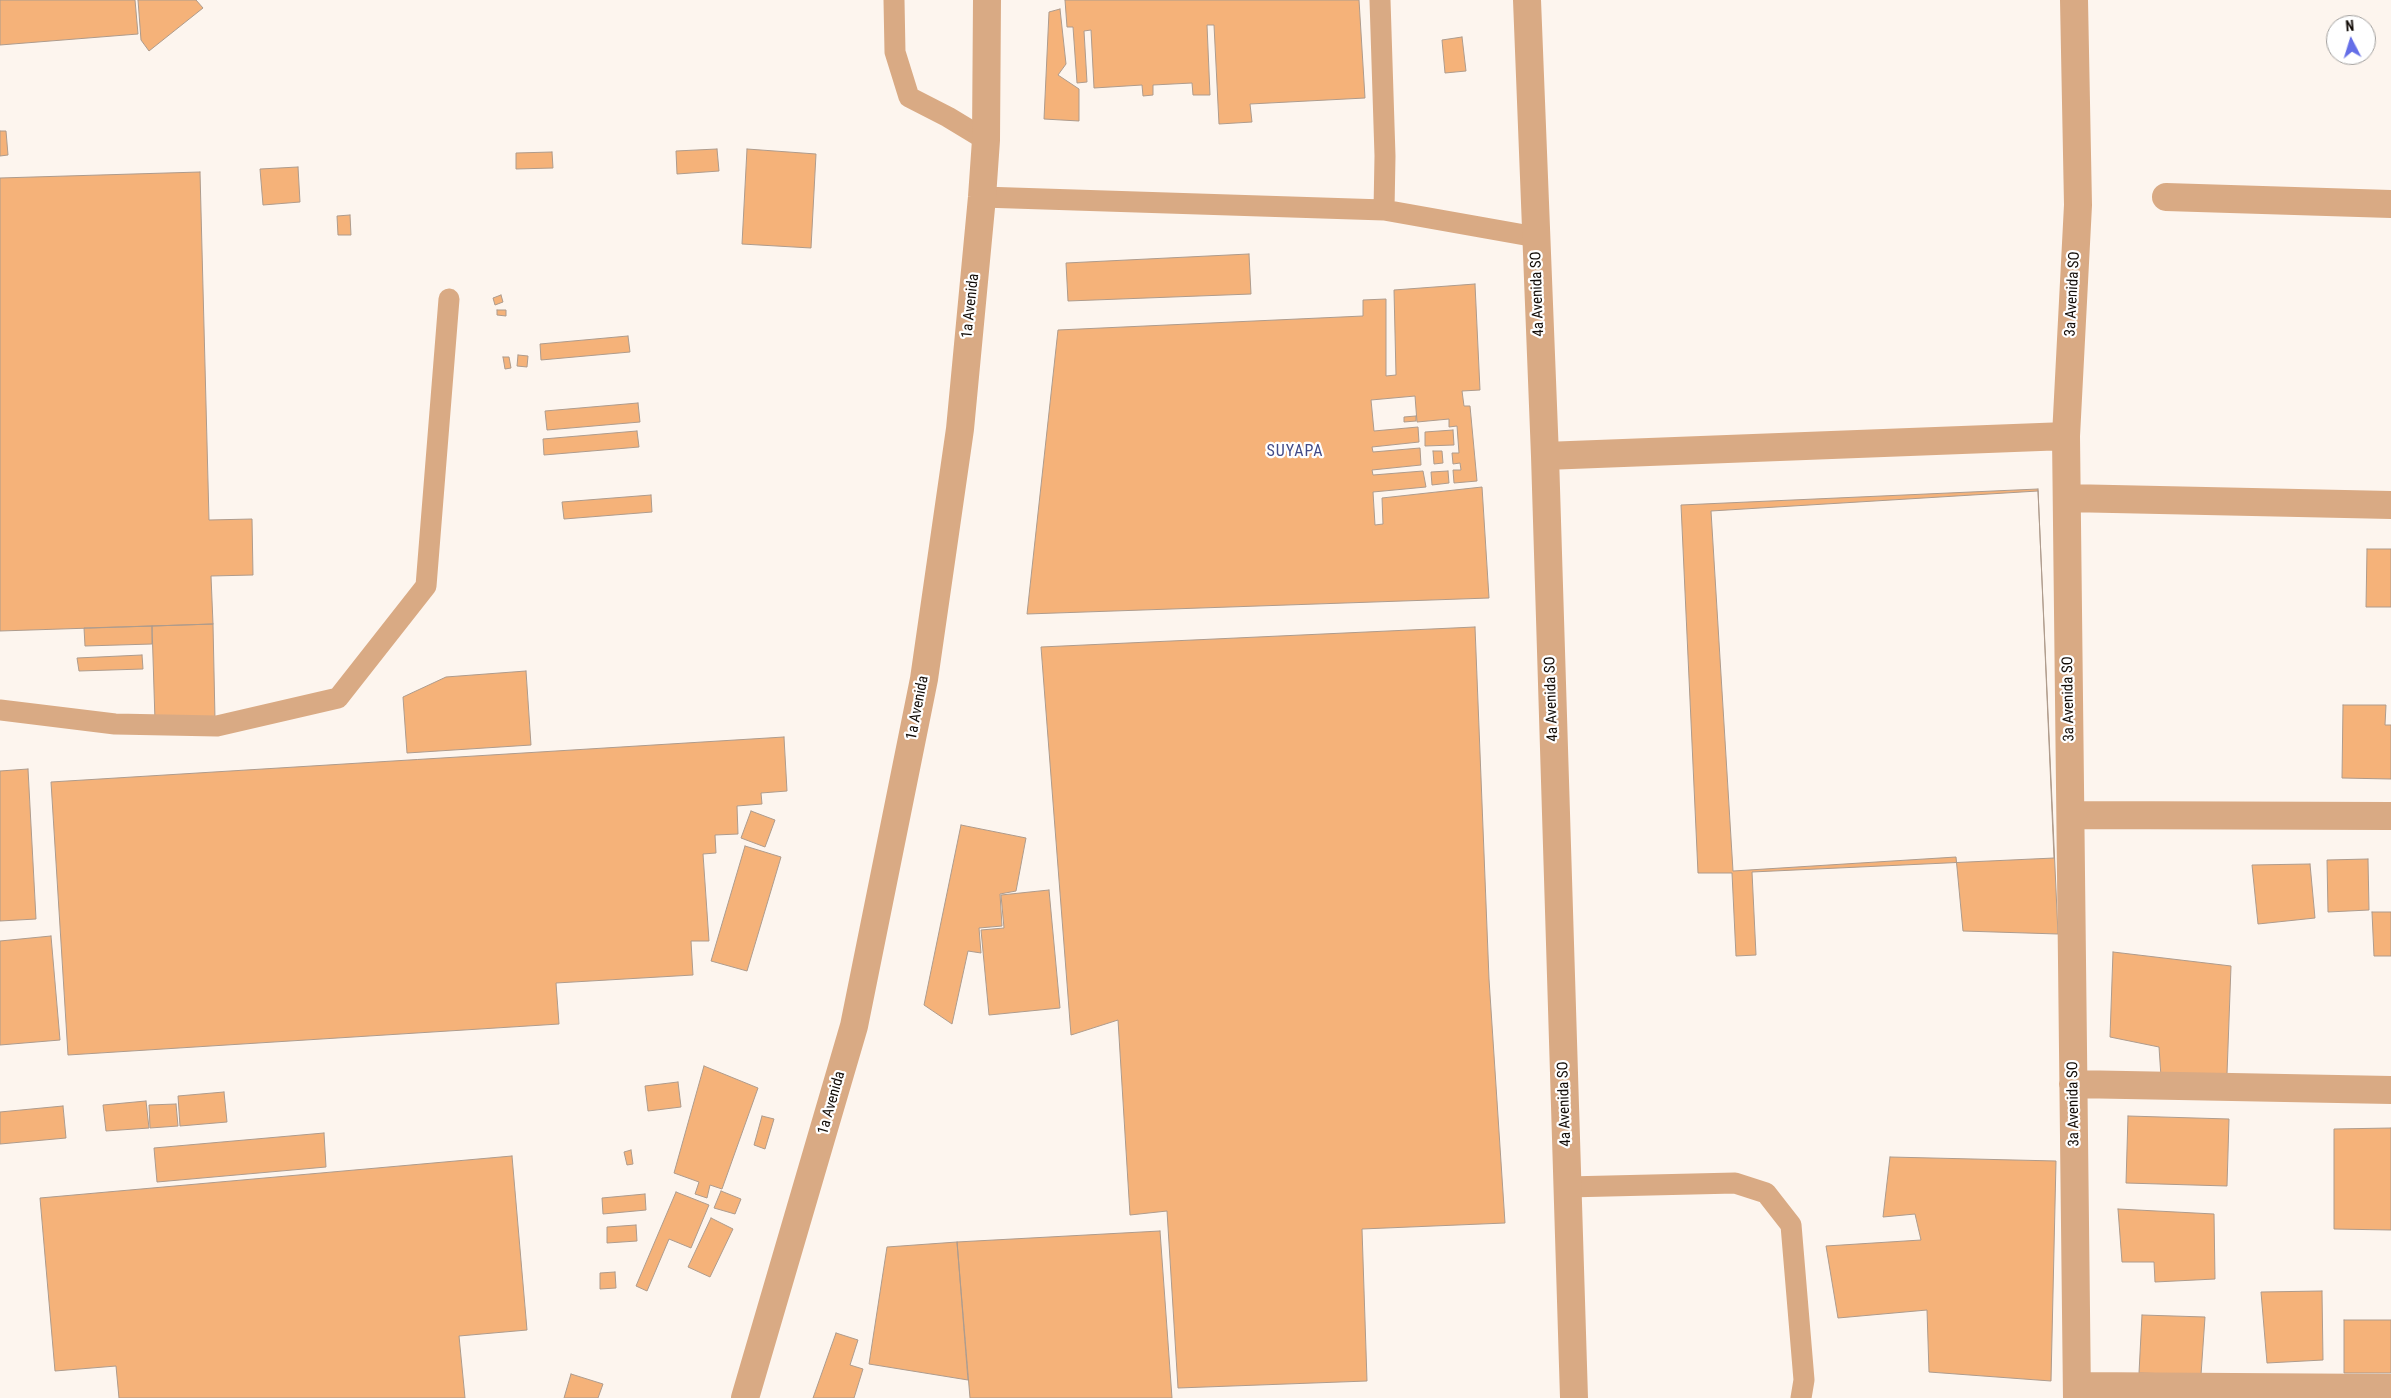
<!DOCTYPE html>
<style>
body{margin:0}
#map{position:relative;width:2391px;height:1398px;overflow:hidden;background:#fdf5ee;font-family:"Roboto Condensed",sans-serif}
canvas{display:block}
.north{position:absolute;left:2326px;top:15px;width:50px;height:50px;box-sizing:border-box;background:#fff;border:1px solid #a09e9c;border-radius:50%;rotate:355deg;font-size:14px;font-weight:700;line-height:20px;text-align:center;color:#120c07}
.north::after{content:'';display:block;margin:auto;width:18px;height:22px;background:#646ee7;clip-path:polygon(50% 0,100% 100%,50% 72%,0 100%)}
</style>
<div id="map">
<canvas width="2391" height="1398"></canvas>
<div class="north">N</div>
</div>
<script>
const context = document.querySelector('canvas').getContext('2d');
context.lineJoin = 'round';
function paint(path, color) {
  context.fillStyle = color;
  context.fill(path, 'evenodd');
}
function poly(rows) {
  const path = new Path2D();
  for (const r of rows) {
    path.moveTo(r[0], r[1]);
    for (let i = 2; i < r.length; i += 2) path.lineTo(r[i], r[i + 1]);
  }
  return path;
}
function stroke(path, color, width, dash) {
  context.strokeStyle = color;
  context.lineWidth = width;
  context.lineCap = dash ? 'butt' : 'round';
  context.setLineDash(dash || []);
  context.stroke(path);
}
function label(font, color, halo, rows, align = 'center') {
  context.font = font + ' "Roboto Condensed",sans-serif';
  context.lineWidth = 4.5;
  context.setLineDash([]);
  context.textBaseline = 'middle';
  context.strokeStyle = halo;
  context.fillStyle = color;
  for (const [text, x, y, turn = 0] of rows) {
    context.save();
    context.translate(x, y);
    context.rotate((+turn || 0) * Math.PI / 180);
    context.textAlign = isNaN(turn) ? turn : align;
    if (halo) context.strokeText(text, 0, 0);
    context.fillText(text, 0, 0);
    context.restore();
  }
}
const building = poly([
 [0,0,135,0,138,34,0,45,0,0],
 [138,0,196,0,203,8,149,51,141,40,138,0],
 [1065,0,1359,0,1365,98,1250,104,1252,122,1219,124,1214,25,1207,25,1210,95,1193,95,1192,83,1153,85,1153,95,1143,96,1142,85,1094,88,1091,30,1084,31,1087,82,1077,83,1073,27,1067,27,1065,0],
 [1060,9,1066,64,1058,75,1079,89,1079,121,1044,119,1049,12,1060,9],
 [1462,37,1466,71,1445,73,1442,40,1462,37],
 [0,131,6,131,8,155,0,156,0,131],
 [717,149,719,171,677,174,676,151,717,149],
 [747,149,816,154,811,248,742,244,747,149],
 [552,152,553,168,516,169,516,153,552,152],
 [298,167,300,202,263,205,260,169,298,167],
 [200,172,209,520,252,519,253,575,211,576,213,624,0,631,0,178,200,172],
 [350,215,351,235,338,235,337,216,350,215],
 [1249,254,1251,294,1068,301,1066,263,1249,254],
 [1475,284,1480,390,1462,391,1464,406,1470,406,1477,481,1454,483,1453,470,1461,470,1460,463,1453,464,1452,453,1459,453,1457,426,1449,427,1449,419,1417,422,1415,396,1371,400,1374,431,1418,427,1419,442,1372,447,1373,452,1420,448,1421,465,1372,470,1373,475,1423,471,1426,487,1373,492,1375,525,1383,524,1382,498,1482,487,1489,598,1027,614,1058,330,1363,316,1363,300,1386,299,1386,376,1396,375,1394,290,1475,284],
 [501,295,503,302,495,305,493,298,501,295],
 [497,310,506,310,506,316,497,315,497,310],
 [628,336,630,352,541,360,540,344,628,336],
 [518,355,528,356,527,367,517,366,518,355],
 [503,357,509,357,511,368,505,369,503,357],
 [638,403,640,422,547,430,545,411,638,403],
 [1416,416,1416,421,1404,422,1404,417,1416,416],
 [1453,430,1454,445,1425,446,1425,432,1453,430],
 [637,431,639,447,544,455,543,439,637,431],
 [1433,451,1442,451,1443,463,1434,464,1433,451],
 [1448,471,1449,483,1432,485,1431,472,1448,471],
 [2038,489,2054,858,1752,872,1756,955,1736,956,1732,873,1698,873,1681,505,2038,489],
 [2038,491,2058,934,1963,931,1956,857,1733,871,1711,511,2038,491],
 [651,495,652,512,564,519,562,502,651,495],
 [2367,549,2391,549,2391,607,2366,607,2367,549],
 [213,624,215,719,155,721,152,626,213,624],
 [152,626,152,644,85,646,84,628,152,626],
 [1475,627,1489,979,1505,1223,1362,1229,1367,1381,1178,1388,1167,1211,1130,1215,1118,1020,1071,1035,1041,647,1475,627],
 [142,655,143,669,79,671,77,658,142,655],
 [526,671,531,745,407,753,403,697,446,677,526,671],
 [2343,705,2386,705,2385,725,2391,725,2391,779,2342,778,2343,705],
 [784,737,787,791,761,793,762,804,737,806,738,834,715,835,716,853,703,854,709,941,691,941,693,975,556,983,559,1024,68,1055,51,782,784,737],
 [28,769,36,919,0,921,0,771,28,769],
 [751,811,775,820,765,847,741,838,751,811],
 [961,825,1026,838,1016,891,1000,894,1002,926,979,928,981,953,968,951,952,1024,924,1005,961,825],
 [745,846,781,857,747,971,711,961,745,846],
 [2368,859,2369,910,2328,912,2327,860,2368,859],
 [2310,864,2315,918,2258,924,2252,865,2310,864],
 [1049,890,1060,1008,989,1015,981,930,1004,928,1001,895,1049,890],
 [2372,912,2391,912,2391,956,2374,956,2372,912],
 [51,936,60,1040,0,1045,0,941,51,936],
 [2113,952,2231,966,2227,1074,2161,1077,2159,1047,2110,1037,2113,952],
 [704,1066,758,1088,722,1189,710,1185,707,1198,695,1194,699,1182,674,1173,704,1066],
 [678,1082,681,1107,648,1111,645,1086,678,1082],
 [224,1092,227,1122,180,1126,178,1096,224,1092],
 [146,1101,149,1128,106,1131,103,1105,146,1101],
 [176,1104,178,1126,150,1128,149,1105,176,1104],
 [63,1106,66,1138,0,1144,0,1112,63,1106],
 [762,1116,774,1119,765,1149,754,1145,762,1116],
 [2128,1116,2229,1119,2227,1186,2126,1183,2128,1116],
 [2391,1128,2391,1230,2334,1229,2334,1129,2391,1128],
 [324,1133,326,1167,157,1182,154,1148,324,1133],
 [631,1150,633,1164,627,1165,624,1152,631,1150],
 [512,1156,527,1330,459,1336,465,1398,119,1398,116,1366,55,1371,40,1198,512,1156],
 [1890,1157,2056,1161,2051,1381,1929,1372,1927,1310,1838,1318,1826,1246,1921,1240,1915,1214,1883,1217,1890,1157],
 [721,1191,741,1199,735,1214,714,1208,721,1191],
 [676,1192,709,1205,691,1248,669,1239,647,1291,636,1286,676,1192],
 [645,1194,646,1210,603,1214,602,1198,645,1194],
 [2118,1209,2214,1214,2215,1279,2155,1282,2154,1262,2122,1262,2118,1209],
 [711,1218,733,1229,710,1277,688,1267,711,1218],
 [636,1225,637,1241,607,1243,607,1227,636,1225],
 [1160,1231,1172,1398,970,1398,957,1242,1160,1231],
 [957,1242,968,1380,869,1364,887,1247,957,1242],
 [615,1272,616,1288,600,1289,600,1273,615,1272],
 [2322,1291,2323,1360,2267,1363,2261,1292,2322,1291],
 [2142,1315,2205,1317,2201,1375,2139,1373,2142,1315],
 [2344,1320,2391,1320,2391,1373,2344,1373,2344,1320],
 [836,1333,858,1340,850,1365,863,1369,854,1398,813,1398,836,1333],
 [571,1374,603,1384,598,1398,564,1398,571,1374]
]);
const service = poly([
 [894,0,895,52,909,97,948,117,986,140],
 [1380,0,1385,156,1384,210,1536,237],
 [982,197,1384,210],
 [0,710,115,724,217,726,338,698,426,586,449,299],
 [1567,1187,1735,1183,1766,1193,1791,1225,1804,1380,1801,1398]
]);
const minor = poly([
 [1527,0,1545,456,1574,1398],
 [2074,0,2078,205,2066,436,2077,1398],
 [2166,197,2391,204],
 [1545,456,2066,436],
 [2067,498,2391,505],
 [2071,815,2391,816],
 [2073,1084,2391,1090],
 [2077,1386,2391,1388]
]);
const tertiary = poly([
 [745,1398,854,1026,924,679,960,429,982,197,986,140,987,0]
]);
const streetNames = [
 ["4a Avenida SO",1538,294,-92],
 ["3a Avenida SO",2073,294,-87],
 ["1a Avenida",971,306,-84],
 ["4a Avenida SO",1552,699,-92],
 ["3a Avenida SO",2069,699,-91],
 ["1a Avenida",918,708,-79],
 ["1a Avenida",832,1103,-74],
 ["4a Avenida SO",1565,1104,-92],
 ["3a Avenida SO",2074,1104,-91]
];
const neighbourhoodNames = [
 ["SUYAPA",1295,452]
];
paint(building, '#f5b279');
stroke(building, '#ae9b8c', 1);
stroke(service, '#d9aa84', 21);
stroke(minor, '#d9aa84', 28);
stroke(tertiary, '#d9aa84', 28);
label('15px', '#120c07', '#fff', streetNames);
context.letterSpacing = '1px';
label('16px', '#424a87', '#fff', neighbourhoodNames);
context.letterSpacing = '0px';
</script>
